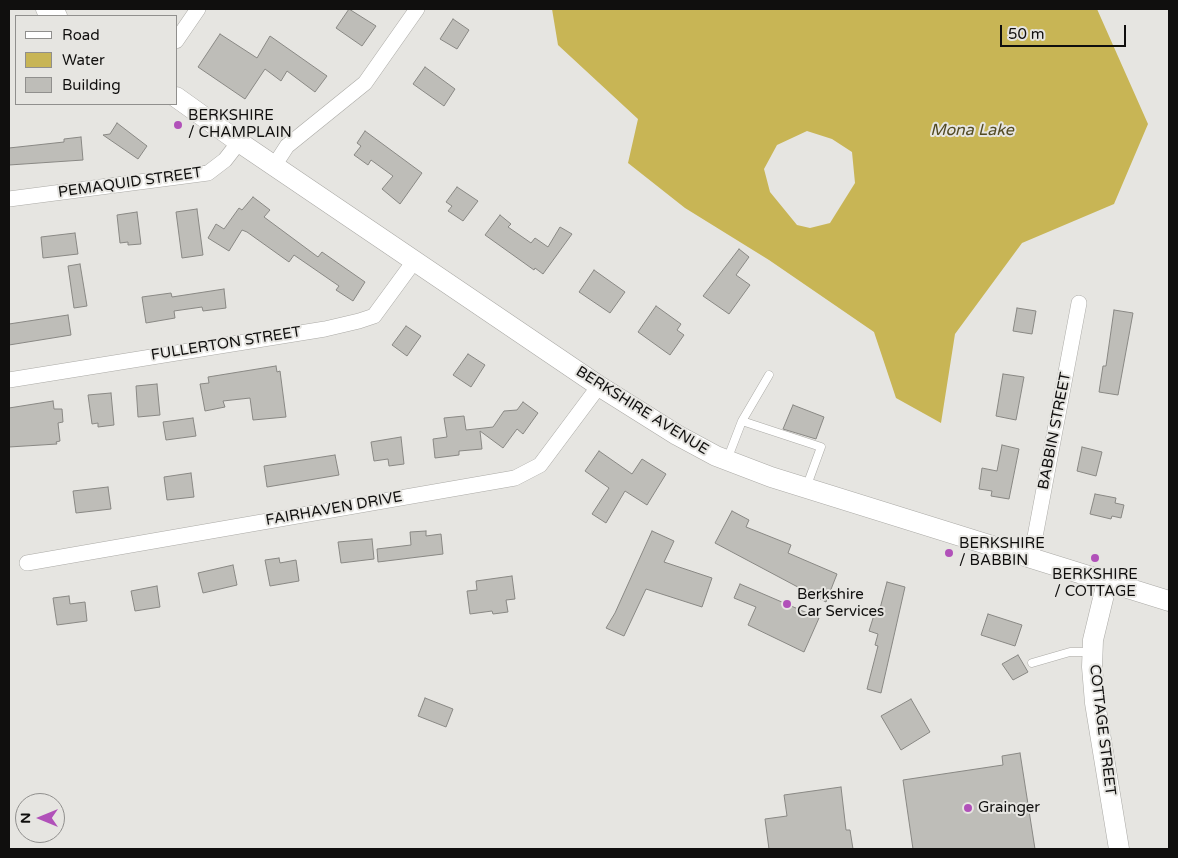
<!DOCTYPE html>
<style>
body{margin:0}
#map{position:relative;width:1178px;height:858px;overflow:hidden;background:#e6e5e1;font-family:"Varela Round",sans-serif}
canvas{display:block}
.frame{position:absolute;inset:0;border:10px solid #100f0e;pointer-events:none}
.legend{position:absolute;left:15px;top:15px;width:162px;height:90px;box-sizing:border-box;background:#e6e5e1;border:1px solid #908f8d;margin:0;padding:6px 9px;list-style:none;font-size:15px;color:#100f0e}
.legend li{display:flex;align-items:center;gap:10px;height:25px}
.legend b{width:25px;border:1px solid #908f8d}
.north{position:absolute;left:15px;top:793px;width:50px;height:50px;box-sizing:border-box;background:#e6e5e1;border:1px solid #908f8d;border-radius:50%;rotate:270deg;font-size:14px;font-weight:700;line-height:20px;text-align:center;color:#100f0e}
.north::after{content:'';display:block;margin:auto;width:18px;height:22px;background:#b151b9;clip-path:polygon(50% 0,100% 100%,50% 72%,0 100%)}
.scale{position:absolute;left:1000px;top:25px;width:126px;height:22px;box-sizing:border-box;border:2px solid #100f0e;border-top:0;padding-left:6px;font-size:15px;line-height:18px;white-space:nowrap;color:#100f0e;-webkit-text-stroke:4px #e6e5e1;paint-order:stroke}
</style>
<div id="map">
<canvas width="1178" height="858"></canvas>
<div class="frame"></div>
<ul class="legend">
<li><b style="height:6px;background:#fff"></b>Road</li>
<li><b style="height:14px;background:#c8b555"></b>Water</li>
<li><b style="height:14px;background:#bebdb8"></b>Building</li>
</ul>
<div class="north">N</div>
<div class="scale">50 m</div>
</div>
<script>
const context = document.querySelector('canvas').getContext('2d');
context.lineJoin = 'round';
function paint(path, color) {
  context.fillStyle = color;
  context.fill(path, 'evenodd');
}
function poly(rows) {
  const path = new Path2D();
  for (const r of rows) {
    path.moveTo(r[0], r[1]);
    for (let i = 2; i < r.length; i += 2) path.lineTo(r[i], r[i + 1]);
  }
  return path;
}
function stroke(path, color, width, dash) {
  context.strokeStyle = color;
  context.lineWidth = width;
  context.lineCap = dash ? 'butt' : 'round';
  context.setLineDash(dash || []);
  context.stroke(path);
}
function label(font, color, halo, rows, align = 'center') {
  context.font = font + ' "Varela Round",sans-serif';
  context.lineWidth = 4;
  context.setLineDash([]);
  context.textBaseline = 'middle';
  context.strokeStyle = halo;
  context.fillStyle = color;
  for (const [text, x, y, turn = 0] of rows) {
    context.save();
    context.translate(x, y);
    context.rotate((+turn || 0) * Math.PI / 180);
    context.textAlign = isNaN(turn) ? turn : align;
    if (halo) context.strokeText(text, 0, 0);
    context.fillText(text, 0, 0);
    context.restore();
  }
}
const water = poly([
 [552,9,1097,9,1148,124,1114,204,1022,243,955,334,941,423,896,398,874,332,769,260,685,208,628,163,638,119,558,45],
 [807,131,832,139,852,152,855,183,830,223,810,228,797,225,770,192,764,169,777,145]
]);
const building = poly([
 [349,9,376,26,362,46,336,28,349,9],
 [453,19,469,30,457,49,440,39,453,19],
 [220,34,257,58,270,36,327,76,315,92,287,71,281,81,265,69,245,99,198,67,220,34],
 [425,67,455,89,444,106,413,84,425,67],
 [117,123,147,146,138,159,103,135,110,134,117,123],
 [365,131,422,173,400,204,382,189,393,176,371,160,368,165,354,155,361,146,357,143,365,131],
 [81,137,83,160,9,165,9,148,64,142,64,139,81,137],
 [457,187,478,201,463,221,448,211,452,206,446,202,457,187],
 [253,197,270,210,264,217,318,257,322,252,365,282,353,301,336,290,339,286,294,255,289,262,247,232,242,230,229,251,208,238,216,224,224,229,239,208,242,210,253,197],
 [197,209,203,255,182,258,176,212,197,209],
 [137,212,141,244,128,245,128,242,120,243,117,215,137,212],
 [500,215,511,224,508,227,531,243,535,238,548,247,560,227,572,234,543,274,535,268,534,270,485,235,500,215],
 [75,233,78,254,43,258,41,237,75,233],
 [739,249,749,257,736,275,750,285,729,314,703,296,739,249],
 [80,264,87,306,74,308,68,266,80,264],
 [594,270,625,292,610,313,579,292,594,270],
 [224,289,226,308,203,311,202,307,174,311,175,318,146,323,142,297,171,293,172,297,224,289],
 [656,306,681,324,677,330,684,335,670,355,638,332,656,306],
 [1017,308,1036,311,1032,334,1013,331,1017,308],
 [1114,310,1133,313,1118,395,1099,392,1103,366,1106,366,1114,310],
 [68,315,71,335,9,345,9,324,68,315],
 [406,326,421,336,407,356,392,345,406,326],
 [468,354,485,365,471,387,453,375,468,354],
 [276,366,277,372,280,371,286,417,253,420,250,398,223,401,225,407,205,411,200,384,209,383,208,377,276,366],
 [1003,374,1024,377,1016,420,996,416,1003,374],
 [157,384,160,415,138,417,136,386,157,384],
 [111,393,114,425,98,427,98,423,92,424,88,395,111,393],
 [53,401,54,409,62,409,63,422,58,423,60,441,56,442,57,444,9,447,9,408,53,401],
 [523,402,538,413,523,434,517,429,503,448,480,431,482,449,459,451,459,455,435,458,433,439,447,437,444,418,464,416,466,430,493,427,504,411,517,410,523,402],
 [793,405,824,417,816,439,783,429,793,405],
 [193,418,196,436,166,440,163,422,193,418],
 [401,437,404,464,389,466,388,459,374,461,371,442,401,437],
 [1002,445,1019,449,1009,499,991,496,992,491,979,489,982,468,997,471,1002,445],
 [1082,447,1102,452,1096,476,1077,471,1082,447],
 [599,451,632,474,642,459,666,474,647,505,625,491,606,523,592,514,609,488,585,471,599,451],
 [335,455,339,475,267,487,264,466,335,455],
 [191,473,194,497,167,500,164,477,191,473],
 [108,487,111,509,76,513,73,491,108,487],
 [1095,494,1116,498,1115,503,1124,505,1121,518,1112,516,1111,519,1090,514,1095,494],
 [732,511,749,520,746,527,791,545,788,553,837,574,826,602,715,543,732,511],
 [426,531,426,536,441,534,443,554,378,562,377,549,411,545,410,532,426,531],
 [652,531,674,541,664,562,712,578,702,607,646,589,624,636,606,628,615,613,652,531],
 [372,539,374,559,341,563,338,542,372,539],
 [279,558,280,563,296,560,299,581,270,586,265,560,279,558],
 [233,565,237,585,203,593,198,573,233,565],
 [512,576,515,599,506,600,508,612,493,614,492,611,470,614,467,591,477,590,476,581,512,576],
 [887,582,905,587,881,693,867,689,878,646,875,645,878,634,869,631,874,615,878,616,887,582],
 [740,584,819,618,804,652,748,625,756,607,734,598,740,584],
 [157,586,160,607,135,611,131,591,157,586],
 [69,596,70,604,85,602,87,621,57,625,53,598,69,596],
 [988,614,1022,625,1015,646,981,635,988,614],
 [1018,655,1028,672,1013,680,1002,664,1018,655],
 [425,698,453,709,446,727,418,716,425,698],
 [911,699,930,732,901,750,881,716,911,699],
 [1020,753,1035,849,913,849,903,780,1003,765,1002,756,1020,753],
 [841,787,846,830,850,830,853,849,769,849,765,819,787,816,784,795,841,787]
]);
const service = poly([
 [742,421,769,375],
 [727,460,742,421,821,447,806,488],
 [1032,663,1070,652,1091,652]
]);
const minor = poly([
 [176,41,198,9],
 [274,166,287,146,365,83,417,9],
 [9,199,208,173,225,160,239,142],
 [9,380,325,329,359,321,374,316,415,260],
 [1031,558,1079,303],
 [27,563,515,478,540,465,599,386]
]);
const secondary = poly([
 [46,9,57,16],
 [176,97,239,142,599,386,677,435,716,456,771,477,1169,601],
 [1107,582,1093,640,1092,667,1095,703,1119,849]
]);
const markers = [
 [178,125,5,"#b151b9"],
 [949,553,5,"#b151b9"],
 [1095,558,5,"#b151b9"],
 [787,604,5,"#b151b9"],
 [968,808,5,"#b151b9"]
];
const poiNames = [
 ["BERKSHIRE",188,116],
 ["/ CHAMPLAIN",188,133],
 ["BERKSHIRE",959,544],
 ["/ BABBIN",959,561],
 ["BERKSHIRE",1095,575,"center"],
 ["/ COTTAGE",1095,592,"center"],
 ["Berkshire",797,595],
 ["Car Services",797,612],
 ["Grainger",978,808]
];
const streetNames = [
 ["PEMAQUID STREET",130,183,-8],
 ["FULLERTON STREET",226,344,-9],
 ["BERKSHIRE AVENUE",642,411,32],
 ["BABBIN STREET",1055,431,-79],
 ["FAIRHAVEN DRIVE",334,509,-10],
 ["COTTAGE STREET",1102,730,83]
];
const waterNames = [
 ["Mona Lake",972,131]
];
paint(water, '#c8b555');
paint(building, '#bebdb8');
stroke(building, '#898884', 1);
stroke(service, '#abaaa6', 9);
stroke(minor, '#abaaa6', 16);
stroke(secondary, '#abaaa6', 21);
stroke(service, '#fff', 8);
stroke(minor, '#fff', 15);
stroke(secondary, '#fff', 20);
for (const [x, y, r, color] of markers) {
  const dot = new Path2D();
  dot.arc(x, y, r, 0, 2 * Math.PI);
  context.fillStyle = color;
  context.fill(dot);
  stroke(dot, '#e6e5e1', 2);
}
label('15px', '#100f0e', '#e6e5e1', poiNames, 'left');
label('15px', '#100f0e', '#e6e5e1', streetNames);
label('italic 16px', '#524a22', '#e6e5e1', waterNames);
</script>
